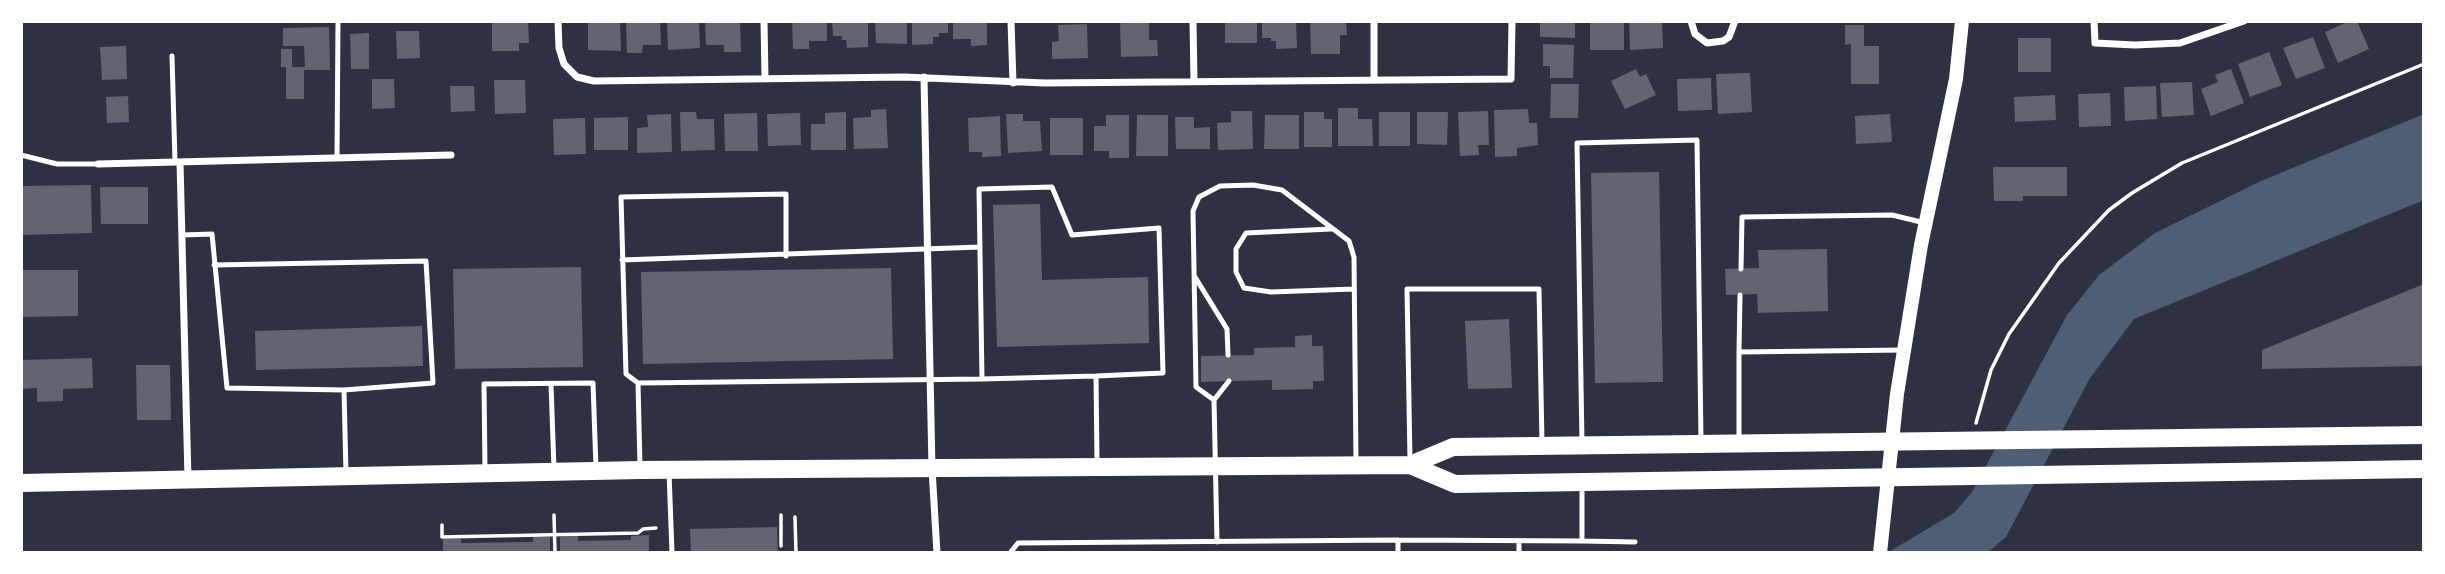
<!DOCTYPE html>
<style>
body{margin:0}
#map{position:relative;width:2445px;height:574px;overflow:hidden;background:#2d3142;font-family:"Asap Condensed",sans-serif}
canvas{display:block}
.frame{position:absolute;inset:0;border:23px solid #fff;pointer-events:none}
</style>
<div id="map">
<canvas width="2445" height="574"></canvas>
<div class="frame"></div>
</div>
<script>
const context = document.querySelector('canvas').getContext('2d');
context.lineJoin = 'round';
function paint(path, color) {
  context.fillStyle = color;
  context.fill(path, 'evenodd');
}
function poly(rows) {
  const path = new Path2D();
  for (const r of rows) {
    path.moveTo(r[0], r[1]);
    for (let i = 2; i < r.length; i += 2) path.lineTo(r[i], r[i + 1]);
  }
  return path;
}
function stroke(path, color, width, dash) {
  context.strokeStyle = color;
  context.lineWidth = width;
  context.lineCap = dash ? 'butt' : 'round';
  context.setLineDash(dash || []);
  context.stroke(path);
}
const water = poly([
 [2424,114,2424,200,2134,319,2090,378,2006,537,1987,553,1887,553,1954,513,1972,492,2067,315,2099,275,2155,233,2261,181]
]);
const building = poly([
 [492,21,528,21,529,43,519,43,519,51,492,51],
 [588,21,620,21,621,51,588,50],
 [626,21,660,21,661,45,643,45,642,53,627,53],
 [667,21,699,21,700,48,668,50],
 [705,21,740,21,741,52,724,52,724,45,706,45],
 [792,21,827,21,827,41,809,41,809,49,793,49],
 [832,21,868,21,868,47,847,48,846,40,842,40,842,36,833,36],
 [875,21,907,21,907,44,876,43],
 [912,21,948,21,948,33,939,33,939,37,933,37,933,44,912,45],
 [953,21,987,21,987,45,971,46,971,39,953,39],
 [1225,21,1257,21,1257,43,1225,43],
 [1262,21,1296,21,1297,48,1276,49,1276,41,1271,41,1271,38,1262,38],
 [1310,21,1346,21,1347,35,1340,35,1340,54,1311,54],
 [1540,21,1575,21,1575,38,1540,37],
 [1590,21,1624,21,1624,50,1590,50],
 [1629,21,1662,21,1663,48,1630,50],
 [2350,21,2357,21,2369,49,2338,63,2325,32],
 [1149,22,1149,40,1157,40,1158,56,1121,57,1120,23],
 [1087,24,1088,58,1052,59,1052,42,1059,41,1058,25],
 [1845,25,1864,25,1864,46,1879,46,1879,84,1851,84,1851,44,1845,45],
 [329,27,330,70,304,70,304,99,286,99,286,67,281,67,281,49,292,49,292,67,305,67,304,46,283,46,283,28],
 [396,31,419,31,420,58,397,59],
 [369,33,369,69,351,69,350,34],
 [2313,37,2325,68,2296,79,2283,48],
 [2018,38,2051,38,2051,72,2018,72],
 [1543,44,1574,45,1573,78,1550,78,1550,66,1543,66],
 [126,46,127,79,102,80,100,47],
 [2269,52,2282,85,2250,97,2238,64],
 [1636,69,1640,77,1646,74,1656,95,1625,109,1611,81],
 [2231,69,2244,103,2211,116,2201,89,2218,82,2215,75],
 [1750,73,1752,112,1718,114,1716,74],
 [1711,78,1712,110,1678,111,1677,79],
 [372,79,394,79,395,108,372,109],
 [494,80,525,80,526,113,495,114],
 [2192,82,2194,115,2162,117,2160,83],
 [1551,84,1579,84,1578,118,1550,118],
 [450,86,474,86,475,111,451,112],
 [2156,86,2157,119,2125,121,2124,87],
 [2110,93,2111,126,2079,127,2078,94],
 [2055,95,2056,120,2015,122,2014,97],
 [128,96,129,122,107,123,106,97],
 [1338,108,1358,108,1358,119,1372,119,1373,146,1338,146],
 [886,109,888,148,854,149,853,118,871,117,871,110],
 [1528,109,1529,123,1537,123,1538,145,1517,148,1517,156,1495,157,1494,110],
 [1231,111,1252,111,1253,149,1218,150,1217,123,1231,122],
 [1488,111,1489,145,1478,145,1479,155,1460,156,1458,112],
 [680,112,696,112,697,119,714,119,715,150,681,151],
 [846,112,846,150,811,150,811,124,825,124,825,113],
 [1304,112,1324,112,1324,119,1332,119,1332,147,1304,147],
 [1379,112,1410,112,1410,146,1379,146],
 [1417,112,1448,112,1447,145,1417,144],
 [757,113,758,151,725,151,724,114],
 [800,113,801,145,768,146,767,114],
 [671,114,672,152,637,153,637,128,648,127,647,115],
 [1006,114,1023,114,1023,121,1040,121,1042,151,1008,153],
 [1890,114,1892,142,1856,144,1855,116],
 [1106,115,1129,115,1129,158,1109,158,1109,151,1094,151,1094,126,1106,126],
 [1137,115,1168,115,1168,156,1136,156],
 [1265,115,1299,115,1299,149,1264,149],
 [1000,116,1001,156,982,157,982,152,969,152,968,118],
 [628,117,628,150,594,150,594,118],
 [1175,117,1194,117,1194,128,1210,127,1210,149,1176,149],
 [585,118,586,154,554,155,553,119],
 [1050,118,1083,118,1083,155,1050,155],
 [1993,167,2067,167,2067,196,2023,196,2023,201,1994,201],
 [1659,172,1663,382,1595,383,1591,173],
 [91,185,92,233,21,235,21,186],
 [100,187,148,187,148,224,101,224],
 [1040,204,1042,280,1148,277,1149,343,997,347,993,205],
 [1827,249,1828,311,1758,313,1757,294,1726,295,1725,269,1759,268,1758,250],
 [581,267,583,367,455,369,453,269],
 [891,268,893,359,643,364,641,272],
 [21,270,78,270,78,316,21,317],
 [2424,284,2424,366,2262,369,2262,350],
 [1509,319,1512,388,1468,389,1465,321],
 [422,326,423,366,256,370,255,331],
 [1312,335,1312,346,1323,346,1324,381,1313,381,1313,389,1272,390,1272,380,1201,382,1201,356,1254,355,1254,348,1295,347,1295,336],
 [92,358,93,388,63,389,63,401,37,402,37,388,21,389,21,360],
 [136,365,170,365,171,420,137,420],
 [777,527,778,553,691,553,690,529],
 [649,535,649,553,560,553,560,537,578,536,578,541,631,540,631,536],
 [533,537,550,537,550,553,443,553,443,539,461,539,461,543,533,542]
]);
const path = poly([
 [1976,423,1991,370,2009,334,2059,263,2109,210,2132,193,2182,163,2424,64],
 [554,515,555,553],
 [781,515,781,546],
 [795,517,796,553],
 [442,525,442,537,638,533,643,529,656,528]
]);
const service = poly([
 [172,56,175,162],
 [21,155,57,164,98,164],
 [337,158,338,21],
 [1331,229,1246,233,1236,249,1236,272,1244,288,1271,292,1354,289],
 [182,235,212,234,227,388,344,390,346,474],
 [786,256,786,194,621,197,626,374,638,383,982,379],
 [622,260,980,247],
 [214,265,426,261,433,383,344,390],
 [1741,269,1742,217,1892,215,1925,223],
 [1195,277,1227,329,1228,355],
 [1739,352,1740,295],
 [1096,376,982,379,979,189,1052,187,1072,235,1159,228,1163,373,1096,376,1097,462],
 [638,383,640,467],
 [551,384,554,469],
 [1214,400,1229,381],
 [1739,440,1739,352,1904,350],
 [1582,443,1577,143,1697,140,1701,441],
 [1410,460,1407,289,1539,289,1542,443],
 [485,471,484,384,593,383,596,468],
 [669,472,672,553],
 [1519,541,1519,553],
 [1582,541,1635,542],
 [1217,542,1214,400,1196,387,1193,211,1199,197,1220,186,1253,185,1282,190,1349,241,1354,257,1356,463],
 [1010,553,1018,543,1398,540],
 [1398,553,1398,540,1582,541,1582,486]
]);
const minor = poly([
 [558,21,559,48,564,64,577,77,594,81,904,77,1045,83,1511,79,1512,21],
 [764,21,765,79],
 [1011,21,1013,83],
 [1193,21,1194,81],
 [1374,21,1374,79],
 [1691,21,1695,34,1707,43,1723,41,1729,37,1735,21],
 [2094,21,2095,43,2135,45,2180,43,2244,21],
 [924,77,932,469,937,553],
 [180,162,188,479],
 [98,164,451,155]
]);
const secondary = poly([
 [1880,553,1897,394,1921,245,1956,79,1962,21]
]);
const primary = poly([
 [1410,465,1455,484,2424,469],
 [21,483,640,470,1410,465,1453,447,2424,435]
]);
paint(water, '#4f5d75');
paint(building, '#626471');
stroke(path, '#fff', 3.5);
stroke(service, '#fff', 5);
stroke(minor, '#fff', 7);
stroke(secondary, '#fff', 14);
stroke(primary, '#fff', 18);
</script>
